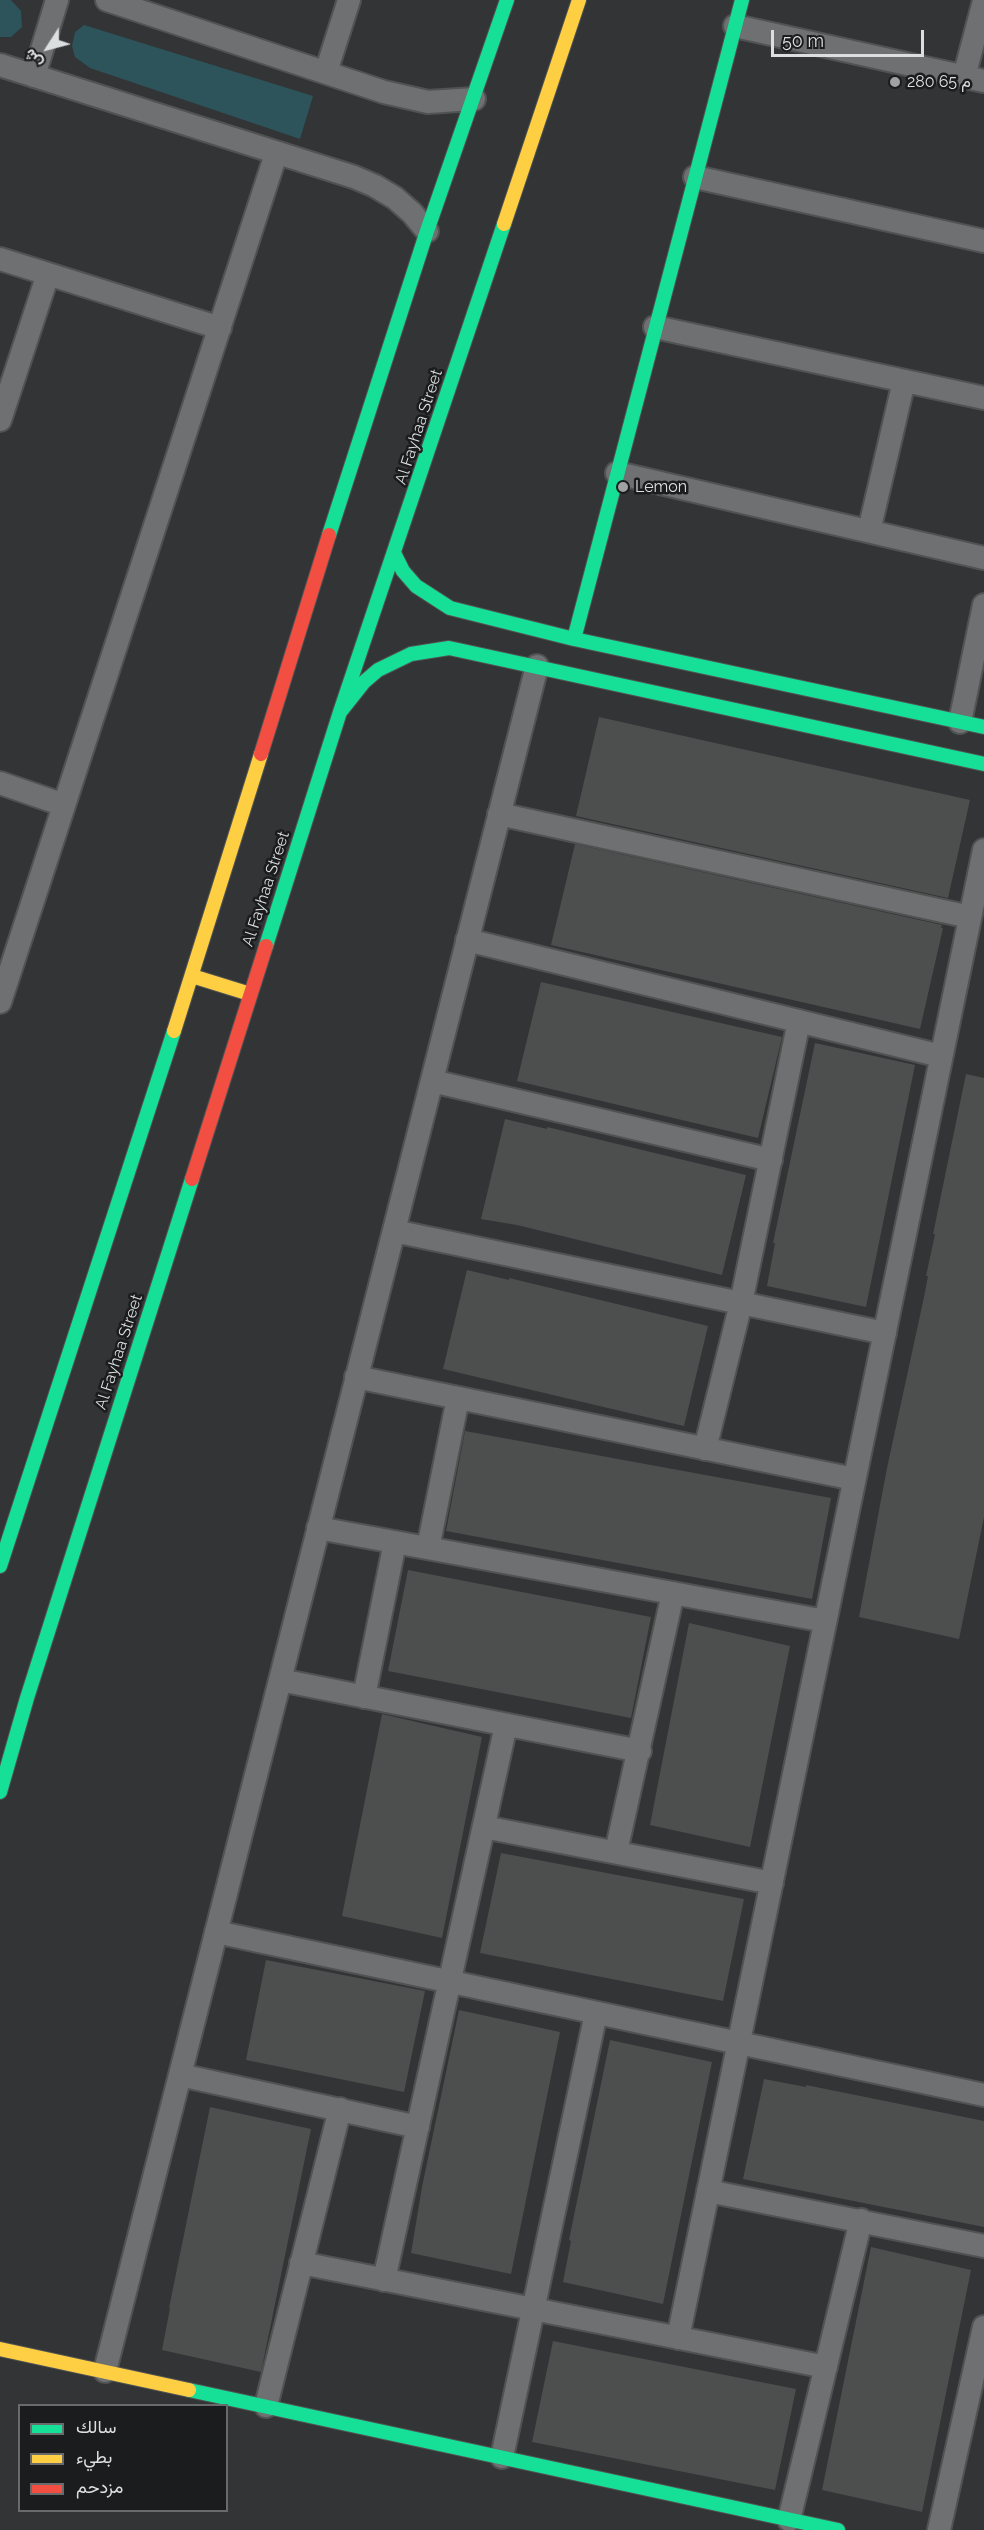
<!DOCTYPE html>
<meta charset="utf-8">
<style>
body{margin:0}
#map{position:relative;width:984px;height:2530px;overflow:hidden;background:#323435;font-family:Raleway,Vazirmatn,sans-serif}
canvas{display:block}
.legend{position:absolute;left:18px;top:2404px;width:210px;height:108px;box-sizing:border-box;background:#1a1c1d;border:2px solid #686a6b;margin:0;padding:8px 10px;list-style:none;font-size:18px;color:#dcdfdf}
.legend li{display:flex;align-items:center;gap:12px;height:30px}
.legend b{width:30px;border:2px solid #686a6b}
.north{position:absolute;left:18px;top:18px;width:60px;height:60px;-webkit-text-stroke:4px #1a1c1d;paint-order:stroke;rotate:234deg;font-size:16px;font-weight:700;line-height:24px;text-align:center;color:#dcdfdf}
.north::after{content:'';display:block;margin:auto;width:21px;height:27px;background:#dcdfdf;clip-path:polygon(50% 0,100% 100%,50% 72%,0 100%)}
.scale{position:absolute;left:771px;top:30px;width:153px;height:27px;box-sizing:border-box;border:3px solid #dcdfdf;border-top:0;padding-left:8px;font-size:18px;line-height:21px;white-space:nowrap;color:#dcdfdf;-webkit-text-stroke:4px #1a1c1d;paint-order:stroke}
</style>
<div id="map">
<canvas width="984" height="2530"></canvas>
<ul class="legend">
<li><b style="height:8px;background:#16e098"></b>سالك</li>
<li><b style="height:8px;background:#ffcf43"></b>بطيء</li>
<li><b style="height:8px;background:#f24e42"></b>مزدحم</li>
</ul>
<div class="north">ش</div>
<div class="scale">50 m</div>
</div>
<script>
const context = document.querySelector('canvas').getContext('2d');
context.lineJoin = 'round';
function paint(path, color) {
  context.fillStyle = color;
  context.fill(path, 'evenodd');
}
function poly(rows) {
  const path = new Path2D();
  for (const r of rows) {
    path.moveTo(r[0], r[1]);
    for (let i = 2; i < r.length; i += 2) path.lineTo(r[i], r[i + 1]);
  }
  return path;
}
function stroke(path, color, width, dash) {
  context.strokeStyle = color;
  context.lineWidth = width;
  context.lineCap = dash ? 'butt' : 'round';
  context.setLineDash(dash || []);
  context.stroke(path);
}
function label(font, color, halo, rows, align = 'center') {
  context.font = font + ' Raleway,Vazirmatn,sans-serif';
  context.lineWidth = 5;
  context.setLineDash([]);
  context.textBaseline = 'middle';
  context.strokeStyle = halo;
  context.fillStyle = color;
  for (const [text, x, y, turn = 0] of rows) {
    context.save();
    context.translate(x, y);
    context.rotate((+turn || 0) * Math.PI / 180);
    context.textAlign = isNaN(turn) ? turn : align;
    if (halo) context.strokeText(text, 0, 0);
    context.fillText(text, 0, 0);
    context.restore();
  }
}
const green = poly([
 [0,0,11,0,21,11,22,27,11,37,0,37],
 [84,25,313,96,300,139,90,68,75,57,72,46,75,32]
]);
const building = poly([
 [599,717,970,800,948,898,576,816],
 [575,844,942,925,941,928,943,928,920,1029,551,945],
 [541,982,782,1037,758,1138,517,1081],
 [815,1043,915,1065,866,1307,767,1286,775,1243,773,1243],
 [966,1074,984,1078,984,1517,959,1639,859,1617,887,1468,924,1297,928,1276,926,1276,935,1234,933,1234],
 [505,1119,547,1129,547,1127,746,1175,722,1275,517,1225,481,1219],
 [467,1270,509,1280,509,1278,708,1326,684,1426,443,1369],
 [465,1431,831,1498,812,1599,446,1531],
 [408,1570,651,1617,631,1718,388,1671],
 [689,1623,790,1646,750,1847,650,1825],
 [382,1714,482,1737,442,1938,342,1916],
 [501,1853,744,1899,723,2001,480,1953],
 [266,1960,425,1991,404,2092,246,2060],
 [459,2010,560,2032,511,2274,411,2253,422,2187],
 [610,2040,712,2062,663,2304,563,2282,571,2241,569,2240],
 [764,2079,806,2087,806,2085,984,2121,984,2227,743,2179],
 [210,2107,311,2129,261,2372,162,2350,170,2308,169,2308],
 [871,2247,971,2270,922,2512,822,2490],
 [553,2341,796,2389,775,2490,532,2442]
]);
const street = poly([
 [107,0,384,92,428,102,474,99],
 [735,26,984,81],
 [0,65,354,177,375,186,395,198,412,213,427,231],
 [326,72,349,0],
 [34,76,57,0],
 [964,77,984,1],
 [695,177,984,241],
 [0,259,220,328],
 [655,327,984,398],
 [0,420,48,274],
 [617,473,984,558],
 [869,531,904,381],
 [960,722,984,605],
 [0,783,64,805],
 [499,814,970,917],
 [467,940,941,1056],
 [0,1002,276,154],
 [432,1081,771,1160],
 [394,1231,885,1333],
 [356,1377,854,1479],
 [705,1449,741,1303,799,1021],
 [318,1528,825,1621],
 [428,1548,458,1398],
 [280,1680,640,1751],
 [364,1697,395,1542],
 [484,1827,772,1883],
 [616,1852,673,1593],
 [216,1932,984,2095],
 [180,2075,418,2127],
 [708,2191,984,2246],
 [301,2263,826,2367],
 [384,2280,506,1725],
 [678,2338,984,850],
 [105,2371,537,666],
 [266,2406,340,2109],
 [502,2457,596,2013],
 [789,2520,861,2220],
 [939,2530,984,2327]
]);
const fast = poly([
 [329,535,427,231,507,0],
 [394,553,403,571,416,586,450,608,574,639,984,727],
 [574,639,742,0],
 [341,711,364,682,378,670,411,654,449,648,984,764],
 [266,946,340,712,504,224],
 [0,1566,174,1031],
 [0,1792,27,1698,192,1179],
 [189,2390,838,2530]
]);
const slow = poly([
 [504,224,579,0],
 [192,976,250,994],
 [174,1031,261,754],
 [0,2349,189,2390]
]);
const jam = poly([
 [261,754,329,535],
 [192,1179,266,946]
]);
const markers = [
 [895,82,6,"#a0a3a4"],
 [623,487,6,"#a0a3a4"]
];
const poiNames = [
 ["280 م 65",907,82],
 ["Lemon",635,487]
];
const streetNames = [
 ["Al Fayhaa Street",419,427,-72],
 ["Al Fayhaa Street",266,889,-72],
 ["Al Fayhaa Street",119,1352,-72]
];
paint(green, '#2d535b');
paint(building, '#4d4f4f');
stroke(street, '#515353', 26);
stroke(fast, '#515353', 16);
stroke(slow, '#515353', 16);
stroke(jam, '#515353', 16);
stroke(street, '#6e7071', 22);
stroke(fast, '#16e098', 14);
stroke(slow, '#ffcf43', 14);
stroke(jam, '#f24e42', 14);
for (const [x, y, r, color] of markers) {
  const dot = new Path2D();
  dot.arc(x, y, r, 0, 2 * Math.PI);
  context.fillStyle = color;
  context.fill(dot);
  stroke(dot, '#1a1c1d', 2);
}
label('16px', '#dcdfdf', '#1a1c1d', poiNames, 'left');
label('16px', '#dcdfdf', '#1a1c1d', streetNames);
</script>
